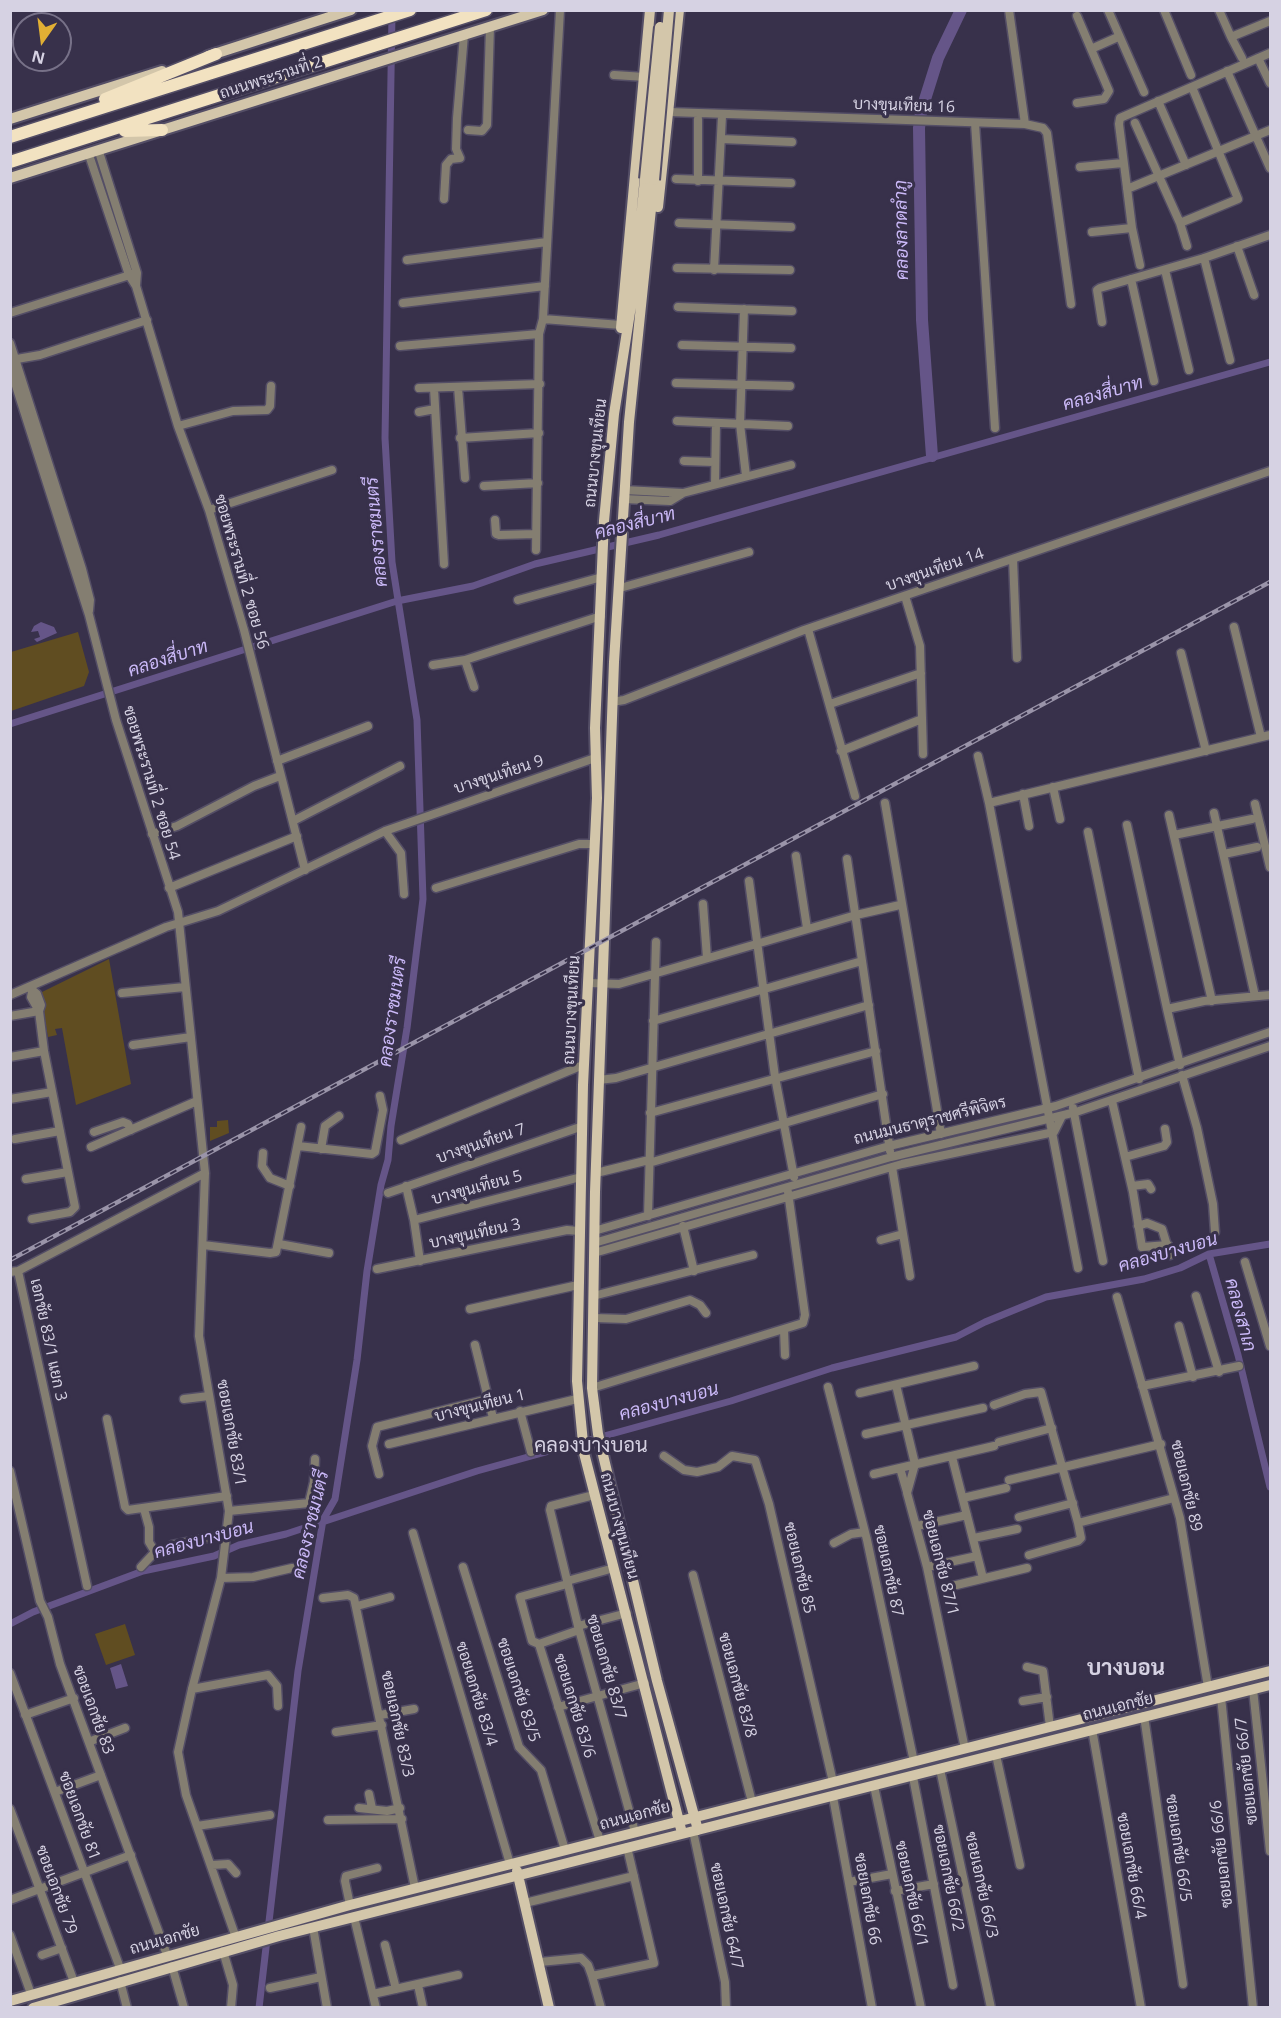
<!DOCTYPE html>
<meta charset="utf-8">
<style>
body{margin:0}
#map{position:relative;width:1281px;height:2018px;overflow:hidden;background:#38314b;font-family:"Open Sans",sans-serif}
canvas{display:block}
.frame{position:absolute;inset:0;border:12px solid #d6d2e3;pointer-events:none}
.north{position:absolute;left:12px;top:12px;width:60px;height:60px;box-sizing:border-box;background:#38314b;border:2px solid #777188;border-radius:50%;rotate:194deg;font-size:16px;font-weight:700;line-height:24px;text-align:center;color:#d6d2e3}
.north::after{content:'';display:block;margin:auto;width:21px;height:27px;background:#e1af34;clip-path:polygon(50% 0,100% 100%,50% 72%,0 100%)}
</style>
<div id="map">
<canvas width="1281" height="2018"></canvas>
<div class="frame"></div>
<div class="north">N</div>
</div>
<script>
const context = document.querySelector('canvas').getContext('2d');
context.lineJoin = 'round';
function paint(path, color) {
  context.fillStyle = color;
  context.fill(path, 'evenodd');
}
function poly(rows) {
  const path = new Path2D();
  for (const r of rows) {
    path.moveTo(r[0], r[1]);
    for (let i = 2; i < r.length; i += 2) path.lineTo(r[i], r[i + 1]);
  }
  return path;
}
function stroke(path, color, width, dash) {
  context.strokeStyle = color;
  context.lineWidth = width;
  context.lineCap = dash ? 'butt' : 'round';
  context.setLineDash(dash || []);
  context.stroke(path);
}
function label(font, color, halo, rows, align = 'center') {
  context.font = font + ' "Open Sans",Sarabun,sans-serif';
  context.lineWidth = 6;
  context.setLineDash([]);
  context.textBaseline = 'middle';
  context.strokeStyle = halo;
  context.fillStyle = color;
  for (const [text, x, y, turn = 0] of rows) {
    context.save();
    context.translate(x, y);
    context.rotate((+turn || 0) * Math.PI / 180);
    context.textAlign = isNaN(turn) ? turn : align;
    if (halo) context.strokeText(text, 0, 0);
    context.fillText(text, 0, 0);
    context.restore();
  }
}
const green = poly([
 [78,632,89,672,84,686,11,711,11,652],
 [109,959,131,1084,76,1105,62,1028,55,1029,57,1035,48,1037,40,993],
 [228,1120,229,1133,210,1141,210,1127,217,1127,217,1121],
 [125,1624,135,1655,106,1665,95,1634]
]);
const water = poly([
 [41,622,54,627,57,633,37,642,34,639,40,637,38,631,31,632,34,626],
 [121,1664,128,1686,116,1689,110,1668]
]);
const canal = poly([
 [10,724,397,601,473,586,535,564,659,535,1270,362],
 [1209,1254,1238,1355,1270,1487],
 [10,1624,33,1612,143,1571,214,1556,239,1545,286,1534,477,1471,731,1401,832,1368,956,1337,985,1322,1046,1297,1144,1279,1180,1268,1209,1254,1270,1244],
 [259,2008,298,1671,323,1520,335,1499,357,1360,367,1271,381,1185,388,1160,391,1126,407,1028,423,899,417,720,392,562,385,438,392,14]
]);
const river = poly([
 [932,456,922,320,919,128,921,112,938,58,961,10]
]);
const minor = poly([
 [1009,10,1025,124],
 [1108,10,1144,92],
 [1164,10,1191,75],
 [1219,10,1231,37,1270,21],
 [1231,37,1242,58],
 [1091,49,1118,37],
 [1258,58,1270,83],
 [1227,71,1270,168],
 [614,75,645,77],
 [1158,101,1186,165],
 [1077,103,1104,99,1109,91,1077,16],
 [669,112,1025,124,1043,128,1047,133,1071,304],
 [698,119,698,181],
 [975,123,995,428],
 [1135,123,1180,223,1187,246],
 [468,130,482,131,487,125,490,27],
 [721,139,792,142],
 [89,155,129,275,136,286,137,273,99,152],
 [1080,167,1123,163],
 [676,179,791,183],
 [1127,189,1270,130],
 [444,199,446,165,451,159,460,158,456,149,457,118,464,35],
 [679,223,791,227],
 [1180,223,1238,199,1192,87],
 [1092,232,1132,228],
 [1237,246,1254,295],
 [1204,258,1230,360],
 [407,260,547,242],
 [1140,265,1132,228,1119,124,1120,118,1270,53],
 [677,268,790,270],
 [714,270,722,116],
 [1165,270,1189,370],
 [1131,279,1154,381],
 [136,286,178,426,209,510,244,630,305,870],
 [403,303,545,286],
 [678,307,792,311],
 [744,309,740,424,746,476],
 [10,313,133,274],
 [543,319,621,325],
 [1102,322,1097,290,1100,288,1204,258,1270,235],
 [10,343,82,569,90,600,89,611],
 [682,345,791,348],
 [400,346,539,334],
 [11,360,40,355,147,320],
 [10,367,89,615,116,720,178,912,205,1173,199,1336,229,1511,221,1578,192,1689,178,1752,186,1795,235,1935],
 [676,383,790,386],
 [458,387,465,478],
 [419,388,540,384],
 [434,388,444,564],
 [419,412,435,409],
 [677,421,788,426],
 [178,426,233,411,267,410,270,406,271,386],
 [460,438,539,433],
 [684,461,714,462],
 [715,484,716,423],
 [484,486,538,483],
 [624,490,683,493],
 [623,499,670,501,683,493,791,465],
 [209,510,332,470],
 [495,520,496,534,499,535,536,534],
 [536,550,539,334,543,319,560,10],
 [1013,559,1017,658],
 [620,588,749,552],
 [905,596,920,646,923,754],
 [518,600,602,577],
 [1234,627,1261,737],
 [808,629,855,796],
 [1181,653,1206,751],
 [465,660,474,687],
 [433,665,465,660,601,616],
 [612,702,624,700,804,630,1270,471],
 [830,704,921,673],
 [841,751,922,719],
 [978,756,989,803],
 [277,761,368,726],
 [1053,787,1060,819],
 [1023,794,1029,826],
 [885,803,941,1134],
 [1255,804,1270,867],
 [1214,813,1255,996],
 [1169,815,1212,1001],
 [293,821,400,766],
 [1127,825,1167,1009],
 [385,831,401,853,404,894],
 [1088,832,1139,1079],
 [152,834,177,826,254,786,280,776],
 [1174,835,1252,819],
 [1224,854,1257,847],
 [796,856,807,928],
 [847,859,890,1151],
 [749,881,775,1077,794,1177],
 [169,888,297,836],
 [436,888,579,844,594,844],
 [703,904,707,958],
 [588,983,619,984,856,915,900,905],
 [29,987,37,994,41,1005,39,1011,44,1051,75,1207,70,1212,32,1219],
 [32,992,31,997,39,1011],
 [122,993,185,987],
 [10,995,166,927,218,911,385,831,595,758],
 [10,1016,39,1011],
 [653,1021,862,961],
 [133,1045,191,1037],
 [10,1057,44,1051],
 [1180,1065,1167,1009,1204,1001,1270,995],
 [1182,1075,1197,1128,1213,1204,1215,1232],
 [599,1080,616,1078,869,1005],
 [10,1099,52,1092],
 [1112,1101,1133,1192,1142,1247,1168,1245],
 [1073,1108,1103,1261],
 [650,1113,876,1051],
 [94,1132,123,1122,128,1124,131,1130],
 [15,1139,60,1131],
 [401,1140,583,1065],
 [298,1146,372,1154,375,1152,383,1110,380,1096],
 [91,1147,197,1101],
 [321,1149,325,1126,339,1116],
 [263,1153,262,1166,270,1178,290,1186],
 [1125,1157,1164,1146,1167,1142,1165,1129],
 [649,1163,883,1094],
 [892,1167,910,1276],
 [596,1173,649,1160],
 [26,1179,68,1172],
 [406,1186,414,1220,581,1177],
 [1132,1186,1148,1184,1151,1189],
 [388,1193,583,1126],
 [648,1216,656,942],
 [414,1220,420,1261],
 [683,1226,694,1271],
 [1138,1226,1147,1223,1162,1229,1170,1255],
 [594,1231,889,1146,1056,1106,1270,1032],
 [881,1240,903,1234],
 [594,1243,891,1157,1076,1112,1270,1046],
 [279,1244,329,1253],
 [203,1245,270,1253,276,1252,301,1127],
 [594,1253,902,1164,1054,1132,1062,1116],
 [1245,1262,1270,1346],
 [1078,1268,989,803,1270,735],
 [377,1269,567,1230,579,1231],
 [18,1271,87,1586],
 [10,1272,18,1271,205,1173],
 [593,1296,753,1255],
 [1196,1296,1219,1372],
 [1117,1297,1180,1518,1208,1687],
 [470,1309,578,1285],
 [594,1318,626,1319,690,1300,700,1305,706,1313],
 [1179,1326,1193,1377],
 [784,1330,785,1355],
 [475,1345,493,1418],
 [896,1385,915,1464,907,1493,927,1567,965,1749],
 [1142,1386,1239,1366],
 [828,1387,867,1540,914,1762],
 [592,1388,803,1323,805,1315,788,1192],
 [860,1393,974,1366],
 [184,1399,209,1396],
 [994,1405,1025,1394,1041,1392,1078,1523,1081,1538,1078,1541,1029,1555],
 [520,1411,531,1452],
 [107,1419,125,1507,128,1510,227,1496],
 [866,1434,983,1408],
 [999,1442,1052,1428],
 [389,1444,577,1399],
 [664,1456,684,1470,697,1472,718,1467,732,1456,755,1460,769,1504,833,1782],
 [952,1457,983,1578],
 [900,1468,907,1492],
 [10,1471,40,1601,48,1617,60,1664,167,1955],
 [379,1474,372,1446,377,1427,488,1399],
 [874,1474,994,1446],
 [1009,1480,1161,1444],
 [594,1495,551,1506,550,1510,578,1626,635,1832],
 [963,1498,1006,1488],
 [229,1511,309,1503,314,1482,315,1459],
 [1019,1517,1073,1503],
 [1078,1523,1174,1498],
 [917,1526,967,1515],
 [413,1533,510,1864],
 [974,1538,1017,1529],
 [834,1543,851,1534,865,1532],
 [172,1545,228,1534],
 [141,1567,155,1552,149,1542,149,1527,144,1509],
 [463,1567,519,1747,541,1770,565,1850],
 [927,1567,977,1556],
 [693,1575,752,1802],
 [221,1578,253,1577,292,1568],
 [567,1581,614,1568],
 [567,1584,520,1597,532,1641,539,1644,600,1841],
 [944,1588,1027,1568],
 [323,1598,348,1595,354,1598,415,1888],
 [357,1606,390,1597],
 [578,1626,627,1613],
 [539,1644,579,1630],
 [1027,1667,1043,1671,1050,1727],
 [10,1673,120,1968],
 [192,1689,268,1675,277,1686,278,1706],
 [1253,1689,1270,1851],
 [1221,1697,1253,2008],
 [1023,1701,1047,1697],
 [558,1707,645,1683],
 [25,1715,74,1698],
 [380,1715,414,1709],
 [1144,1716,1183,1984],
 [1092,1729,1141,2008],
 [336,1732,382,1725],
 [91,1741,125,1728],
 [996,1755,1020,1865],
 [940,1769,991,2008],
 [913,1777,953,1985],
 [874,1786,921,2008],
 [55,1792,101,1775],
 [369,1794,372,1808],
 [833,1797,872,2008],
 [359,1808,387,1811,400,1808],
 [10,1809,74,1982],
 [328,1820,402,1819],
 [197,1826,270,1815],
 [693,1831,725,1982,726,2008],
 [212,1865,228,1864,236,1873],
 [849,1882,892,1874],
 [895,1891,934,1884],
 [10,1900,131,1855],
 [529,1902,634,1876],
 [350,1905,345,1881,346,1876,377,1868],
 [354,1917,376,2008],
 [313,1927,327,2008],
 [10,1935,31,1994],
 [385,1945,396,1989],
 [223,1951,233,1985,231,2008],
 [42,1955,62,1948],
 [540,1962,581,1958,588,1965,592,1976],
 [172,1966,184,2008],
 [120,1981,127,2008],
 [418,1985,423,2008],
 [270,1988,321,1977],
 [373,1994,458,1975],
 [601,2008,592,1976,654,1963,627,1847]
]);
const major = poly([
 [208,56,351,10],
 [10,119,162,71],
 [10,178,543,10],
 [645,179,634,287,614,414,604,521,595,728,597,798,583,1085,577,1381,584,1453,682,1833],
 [654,180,629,422,614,662,595,1192,592,1388,598,1434,657,1681,698,1830],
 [658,207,679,10],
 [621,328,650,10],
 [517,1871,549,2008],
 [10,2001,350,1905,1270,1671],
 [33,2008,279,1936,1270,1685]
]);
const highway = poly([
 [105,99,216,54],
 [125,131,162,130],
 [10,137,410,10],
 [10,162,486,10]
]);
const rail = poly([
 [10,1260,1270,582]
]);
const majorBridge = poly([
 [645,179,660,27],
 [654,180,669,10]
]);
const streetNames = [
 ["ถนนพระรามที่ 2",271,78,-18],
 ["บางขุนเทียน 16",904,106,2],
 ["ถนนบางขุนเทียน",596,453,-84],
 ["บางขุนเทียน 14",935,570,-19],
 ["ซอยพระรามที่ 2 ซอย 56",241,572,74],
 ["บางขุนเทียน 9",499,775,-18],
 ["ซอยพระรามที่ 2 ซอย 54",151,783,73],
 ["ถนนบางขุนเทียน",572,1010,-87],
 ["ถนนมนธาตุราชศรีพิจิตร",930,1121,-14],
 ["บางขุนเทียน 7",481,1144,-19],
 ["บางขุนเทียน 5",477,1188,-15],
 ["บางขุนเทียน 3",475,1234,-12],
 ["เอกชัย 83/1 แยก 3",48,1340,78],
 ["บางขุนเทียน 1",480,1406,-14],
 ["ซอยเอกชัย 83/1",231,1433,80],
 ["ซอยเอกชัย 89",1186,1486,77],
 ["ถนนบางขุนเทียน",619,1526,75],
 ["ซอยเอกชัย 87/1",940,1563,76],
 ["ซอยเอกชัย 85",799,1568,77],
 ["ซอยเอกชัย 87",888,1571,78],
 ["ซอยเอกชัย 83/7",606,1667,74],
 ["ซอยเอกชัย 83/8",737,1685,75],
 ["ซอยเอกชัย 83/5",518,1690,72],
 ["ซอยเอกชัย 83/4",476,1694,73],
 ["ซอยเอกชัย 83/6",574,1706,73],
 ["ถนนเอกชัย",1118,1707,-14],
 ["ซอยเอกชัย 83",93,1710,70],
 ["ซอยเอกชัย 83/3",397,1724,78],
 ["ซอยเอกชัย 66/7",1247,1771,-96],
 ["ซอยเอกชัย 81",79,1816,70],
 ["ถนนเอกชัย",635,1816,-15],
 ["ซอยเอกชัย 66/5",1178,1848,82],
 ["ซอยเอกชัย 66/6",1222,1854,-96],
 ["ซอยเอกชัย 66/4",1131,1866,80],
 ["ซอยเอกชัย 66/2",948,1878,79],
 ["ซอยเอกชัย 66/3",981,1885,78],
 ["ซอยเอกชัย 79",56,1890,70],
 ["ซอยเอกชัย 66/1",911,1894,78],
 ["ซอยเอกชัย 66",867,1899,80],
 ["ซอยเอกชัย 64/7",726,1916,78],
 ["ถนนเอกชัย",165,1940,-16]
];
const waterNames = [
 ["คลองลาดลำภู",902,230,-91],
 ["คลองสี่บาท",1103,394,-16],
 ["คลองสี่บาท",635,524,-14],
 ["คลองราชมนตรี",377,532,-95],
 ["คลองสี่บาท",168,659,-18],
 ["คลองราชมนตรี",393,1012,-82],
 ["คลองบางบอน",1168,1253,-16],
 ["คลองสาเก",1240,1315,75],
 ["คลองบางบอน",669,1402,-15],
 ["คลองราชมนตรี",311,1525,-77],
 ["คลองบางบอน",204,1540,-15]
];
const quarterNames = [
 ["คลองบางบอน",591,1446]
];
const districtNames = [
 ["บางบอน",1126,1669]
];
paint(green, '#604d21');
paint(water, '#655588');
stroke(canal, '#655588', 7);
stroke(river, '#655588', 12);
stroke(minor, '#544e66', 11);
stroke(major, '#544e66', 14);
stroke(highway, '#544e66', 15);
stroke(minor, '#847e71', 8);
stroke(major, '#d3c6aa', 10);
stroke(highway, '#f2e2c1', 12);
stroke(rail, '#9a94a9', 4.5);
stroke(rail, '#38314b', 2, [7]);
stroke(majorBridge, '#544e66', 14, []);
stroke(majorBridge, '#d3c6aa', 10);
label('16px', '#d6d2e3', '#38314b', streetNames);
label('italic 18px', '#cbb9f8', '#38314b', waterNames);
label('20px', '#d6d2e3', '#38314b', quarterNames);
label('bold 22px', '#d6d2e3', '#38314b', districtNames);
</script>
